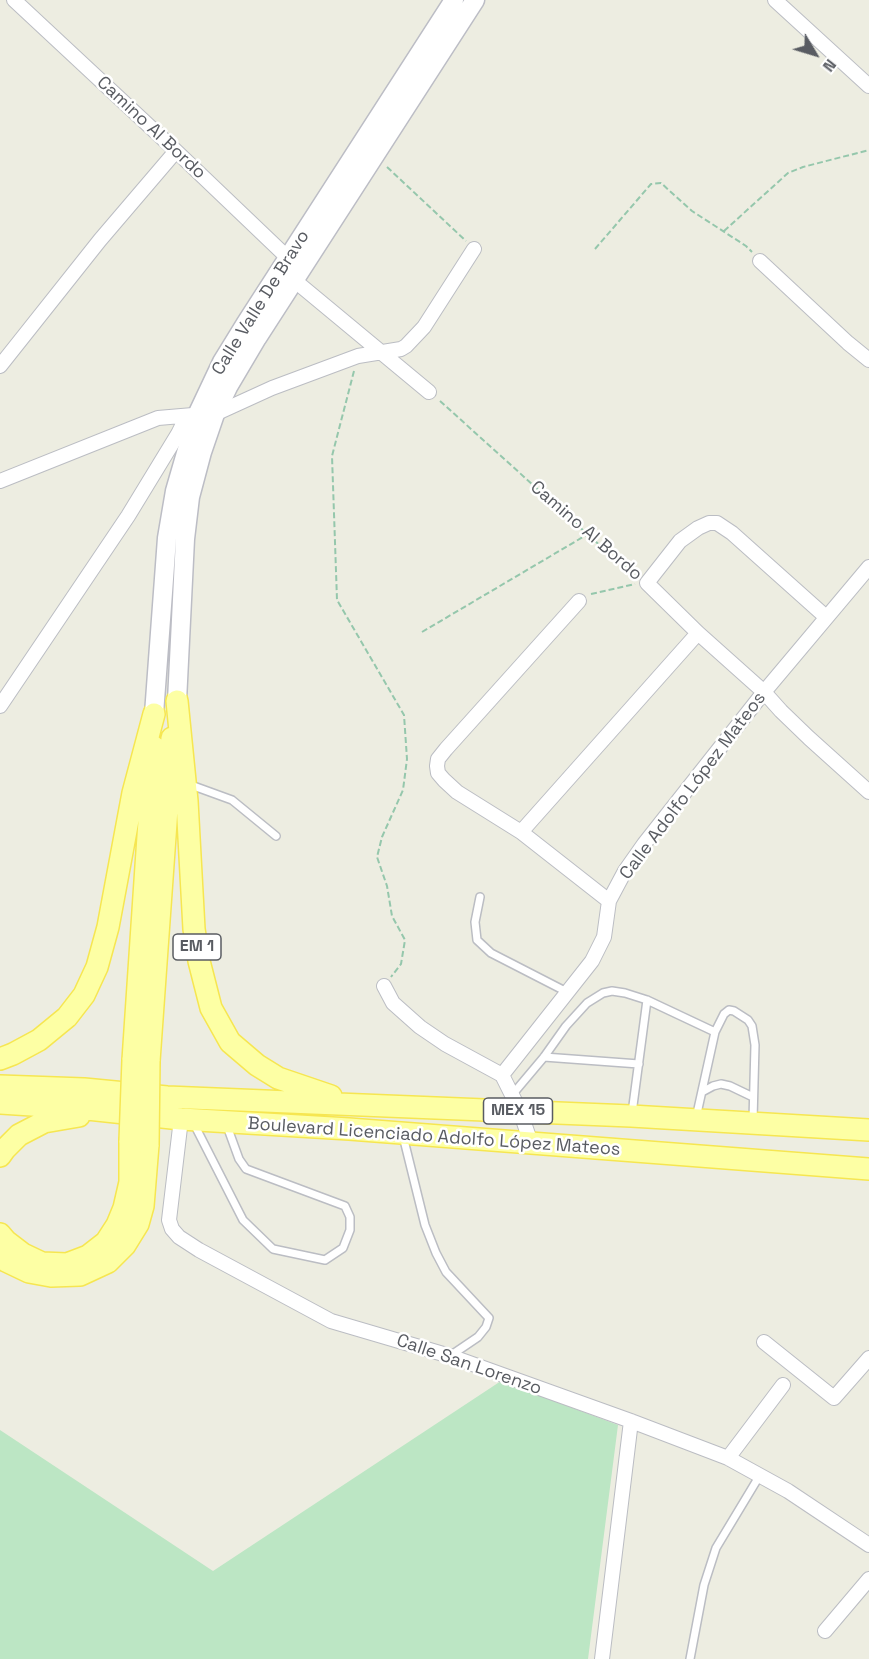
<!DOCTYPE html>
<meta charset="utf-8">
<style>
body{margin:0}
#map{position:relative;width:869px;height:1659px;overflow:hidden;background:#edede1;font-family:"Space Grotesk",sans-serif}
canvas{display:block}
.north{position:absolute;left:785px;top:24px;width:60px;height:60px;-webkit-text-stroke:4px #fff;paint-order:stroke;rotate:128deg;font-size:16px;font-weight:700;line-height:24px;text-align:center;color:#595c62}
.north::after{content:'';display:block;margin:auto;width:21px;height:27px;background:#595c62;clip-path:polygon(50% 0,100% 100%,50% 72%,0 100%)}
</style>
<div id="map">
<canvas width="869" height="1659"></canvas>
<div class="north">N</div>
</div>
<script>
const context = document.querySelector('canvas').getContext('2d');
context.lineJoin = 'round';
function paint(path, color) {
  context.fillStyle = color;
  context.fill(path, 'evenodd');
}
function poly(rows) {
  const path = new Path2D();
  for (const r of rows) {
    path.moveTo(r[0], r[1]);
    for (let i = 2; i < r.length; i += 2) path.lineTo(r[i], r[i + 1]);
  }
  return path;
}
function stroke(path, color, width, dash) {
  context.strokeStyle = color;
  context.lineWidth = width;
  context.lineCap = dash ? 'butt' : 'round';
  context.setLineDash(dash || []);
  context.stroke(path);
}
function label(font, color, halo, rows, align = 'center') {
  context.font = font + ' "Space Grotesk",sans-serif';
  context.lineWidth = 5;
  context.setLineDash([]);
  context.textBaseline = 'middle';
  context.strokeStyle = halo;
  context.fillStyle = color;
  for (const [text, x, y, turn = 0] of rows) {
    context.save();
    context.translate(x, y);
    context.rotate((+turn || 0) * Math.PI / 180);
    context.textAlign = isNaN(turn) ? turn : align;
    if (halo) context.strokeText(text, 0, 0);
    context.fillText(text, 0, 0);
    context.restore();
  }
}
const green = poly([
 [501,1381,618,1425,588,1659,0,1659,0,1430,213,1571]
]);
const path = poly([
 [387,167,466,241],
 [724,231,788,173,803,167,869,150],
 [595,249,651,184,661,183,692,211,746,246,752,252],
 [354,371,332,456,337,600,404,715,407,759,403,790,382,837,377,857,387,886,392,916,405,940,401,964,391,977],
 [440,401,615,559,638,576],
 [591,594,635,584],
 [422,632,588,534]
]);
const service = poly([
 [188,784,232,800,276,836],
 [480,897,475,922,477,940,491,953,567,992],
 [544,1057,639,1064],
 [702,1092,713,1086,721,1084,730,1086,753,1097],
 [512,1095,544,1057,566,1026,587,1003,603,993,612,991,625,993,647,1000,715,1032],
 [632,1113,647,1000],
 [696,1118,715,1032,724,1014,729,1010,734,1011,748,1020,752,1026,755,1045,753,1120],
 [193,1122,243,1220,273,1249,325,1260,343,1248,350,1230,350,1217,345,1206,246,1169,239,1159,227,1126],
 [403,1136,425,1225,436,1253,446,1272,489,1318,486,1327,478,1337,450,1356],
 [690,1659,704,1585,716,1548,760,1475]
]);
const minor = poly([
 [14,0,176,151,288,258],
 [775,0,869,86],
 [760,261,848,343,869,360],
 [294,280,429,392],
 [0,366,100,240,176,151],
 [215,414,272,388,358,356,401,349,406,346,424,327,474,249],
 [0,481,158,418,193,415],
 [579,601,446,749,438,759,437,766,438,773,444,780,457,792,521,832,609,901],
 [826,617,732,533,717,523,709,523,698,528,680,541,647,583,698,633,764,692,781,711,809,738,869,792],
 [0,706,128,516,178,434,187,416],
 [521,832,698,633],
 [384,986,393,1003,420,1027,445,1044,502,1075],
 [181,1119,169,1220,172,1229,179,1237,199,1250,331,1321,450,1356,631,1421,728,1458,788,1491,869,1545],
 [531,1143,520,1111,502,1075,592,961,604,937,609,901,625,871,644,844,764,692,869,567],
 [764,1342,834,1398,869,1358],
 [728,1458,783,1385],
 [825,1631,869,1579],
 [602,1659,631,1421]
]);
const secondary = poly([
 [177,701,185,539,190,497,202,452,215,414,228,387,257,338,475,0],
 [154,714,167,538,175,491,197,415,222,362,246,323,454,0]
]);
const primary = poly([
 [177,701,187,801,194,929,199,961,211,1008,230,1042,257,1065,278,1078,331,1096],
 [0,1059,13,1054,39,1040,67,1017,84,995,97,967,108,927,133,793,154,714],
 [133,1060,154,747],
 [149,1061,172,738],
 [0,1086,84,1089,167,1097,631,1116,869,1130],
 [0,1103,78,1108,181,1119,349,1129,869,1169],
 [0,1156,5,1149,19,1135,44,1122,79,1116],
 [0,1234,6,1241,23,1254,42,1263,67,1264,88,1256,106,1242,117,1225,124,1208,130,1182,130,1141],
 [0,1255,6,1261,29,1272,51,1276,80,1275,108,1262,125,1245,138,1224,143,1206,148,1145]
]);
const primaryBridge = poly([
 [130,1141,133,1060],
 [148,1145,149,1061]
]);
const shields = [
 [197,947,48],
 [518,1111,69]
];
const shieldNames = [
 ["EM 1",197,947],
 ["MEX 15",518,1111]
];
const streetNames = [
 ["Camino Al Bordo",151,128,43],
 ["Calle Valle De Bravo",261,303,-58],
 ["Camino Al Bordo",586,531,41],
 ["Calle Adolfo López Mateos",693,786,-53],
 ["Boulevard Licenciado Adolfo López Mateos",434,1137,4],
 ["Calle San Lorenzo",469,1365,19]
];
paint(green, '#bce6c4');
stroke(service, '#bbbdc3', 10);
stroke(minor, '#bbbdc3', 16);
stroke(secondary, '#bcbdc5', 21);
stroke(primary, '#f6e651', 24);
stroke(path, '#95c7ac', 2, [6, 3]);
stroke(service, '#fff', 7);
stroke(minor, '#fff', 14);
stroke(secondary, '#fff', 18);
stroke(primary, '#fdffa4', 21);
stroke(primaryBridge, '#f6e651', 24, []);
stroke(primaryBridge, '#fdffa4', 21);
for (const [x, y, w] of shields) {
  const box = new Path2D();
  box.roundRect(x - w / 2, y - 13, w, 26, 4.5);
  context.fillStyle = '#fff';
  context.fill(box);
  stroke(box, '#595c62', 1.5);
}
label('bold 16px', '#595c62', null, shieldNames);
label('18px', '#595c62', '#fff', streetNames);
</script>
